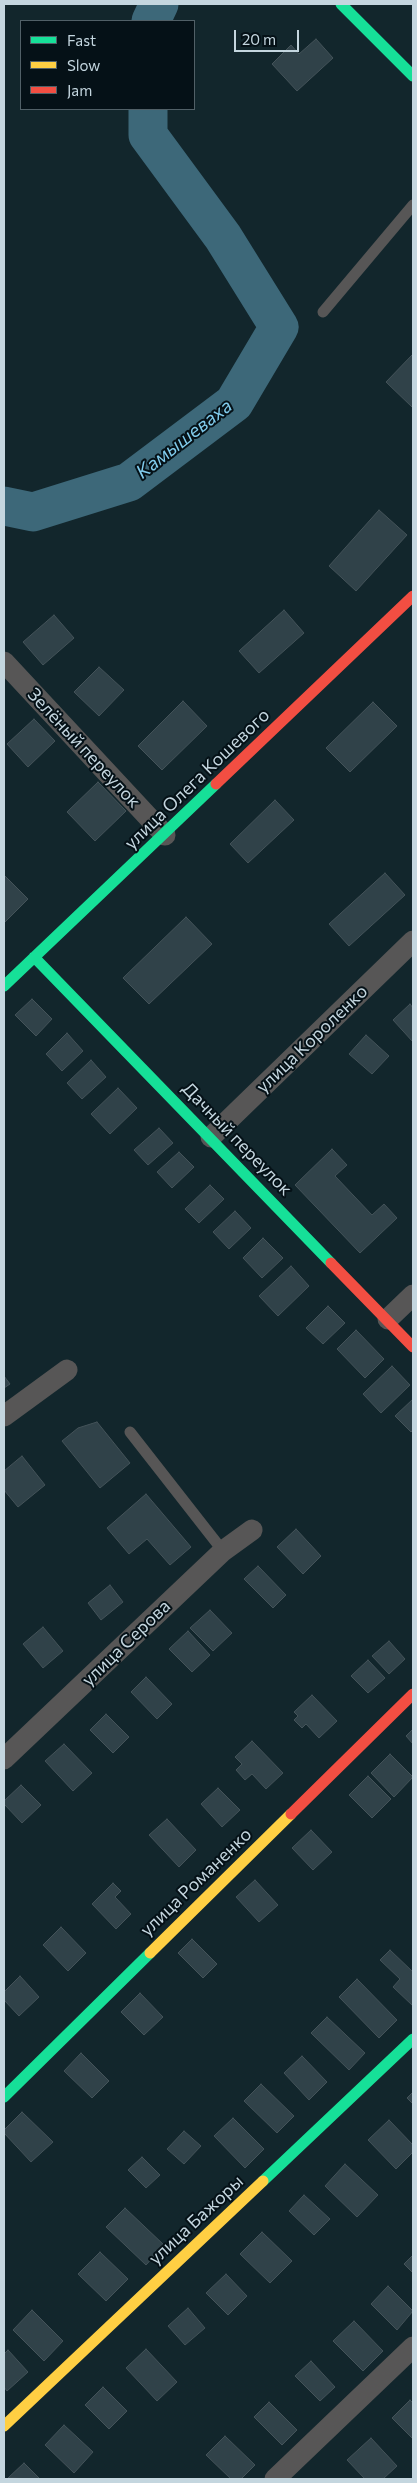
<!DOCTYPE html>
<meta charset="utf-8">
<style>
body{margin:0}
#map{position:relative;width:417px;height:2483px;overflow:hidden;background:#12262c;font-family:Commissioner,sans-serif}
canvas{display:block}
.frame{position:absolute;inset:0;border:5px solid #c4d6df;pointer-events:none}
.legend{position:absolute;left:20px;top:20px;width:175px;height:90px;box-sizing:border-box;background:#051117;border:1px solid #516067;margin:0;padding:6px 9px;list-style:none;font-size:15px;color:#c4d6df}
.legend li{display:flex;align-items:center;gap:10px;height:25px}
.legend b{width:25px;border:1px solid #516067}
.scale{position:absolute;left:234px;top:30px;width:65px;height:22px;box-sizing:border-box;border:2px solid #c4d6df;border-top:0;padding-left:6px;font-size:15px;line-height:18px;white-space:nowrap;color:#c4d6df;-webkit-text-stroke:4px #051117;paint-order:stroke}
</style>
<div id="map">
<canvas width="417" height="2483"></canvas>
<div class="frame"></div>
<ul class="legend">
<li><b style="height:6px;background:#16e098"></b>Fast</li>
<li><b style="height:6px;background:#ffcf43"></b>Slow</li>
<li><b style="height:6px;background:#f24e42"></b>Jam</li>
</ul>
<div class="scale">20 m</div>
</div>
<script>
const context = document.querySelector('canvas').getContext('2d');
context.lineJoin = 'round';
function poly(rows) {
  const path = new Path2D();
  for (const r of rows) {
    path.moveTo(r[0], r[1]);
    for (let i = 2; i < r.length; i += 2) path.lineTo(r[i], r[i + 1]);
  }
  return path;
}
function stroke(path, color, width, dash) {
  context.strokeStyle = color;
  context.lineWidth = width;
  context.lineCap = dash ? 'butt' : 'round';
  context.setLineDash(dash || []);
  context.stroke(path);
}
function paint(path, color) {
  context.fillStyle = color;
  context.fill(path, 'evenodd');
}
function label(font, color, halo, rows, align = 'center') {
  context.font = font + ' Commissioner,sans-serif';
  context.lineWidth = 4;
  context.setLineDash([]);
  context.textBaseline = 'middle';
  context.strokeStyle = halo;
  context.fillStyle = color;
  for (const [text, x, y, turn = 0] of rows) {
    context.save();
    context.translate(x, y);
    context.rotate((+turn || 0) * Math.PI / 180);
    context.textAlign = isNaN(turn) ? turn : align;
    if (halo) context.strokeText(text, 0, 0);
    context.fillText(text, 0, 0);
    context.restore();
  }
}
const river = poly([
 [151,21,159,4],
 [4,506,33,512,129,482,234,403,279,327,223,237,148,135,148,109]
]);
const building = poly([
 [316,39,333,58,297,91,272,64,291,45,299,54,316,39],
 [413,354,413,405,412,407,386,382,413,354],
 [379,510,407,535,356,591,329,566,379,510],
 [284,610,304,633,259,673,239,651,284,610],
 [54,615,74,638,43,665,23,642,54,615],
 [99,667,124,690,99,716,74,692,99,667],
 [183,701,207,726,162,770,138,746,183,701],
 [373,702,397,726,350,772,326,748,373,702],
 [34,719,55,741,28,767,7,744,34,719],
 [98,782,126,811,95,841,67,812,98,782],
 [275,800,294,820,248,863,230,844,275,800],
 [385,873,405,895,349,946,329,924,385,873],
 [4,875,28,899,4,923,4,875],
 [186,917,212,944,149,1004,123,978,186,917],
 [32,999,52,1019,36,1036,15,1015,32,999],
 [410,1004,413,1008,413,1042,393,1020,410,1004],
 [67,1033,83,1051,62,1071,46,1054,67,1033],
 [366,1035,389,1056,372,1074,349,1054,366,1035],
 [91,1060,106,1077,82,1099,67,1083,91,1060],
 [118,1088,137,1108,110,1134,91,1114,118,1088],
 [159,1128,173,1143,148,1165,134,1150,159,1128],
 [332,1149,347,1165,335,1176,372,1215,384,1204,397,1218,360,1253,295,1185,332,1149],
 [179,1152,194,1167,172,1188,157,1172,179,1152],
 [210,1185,224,1199,199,1223,185,1209,210,1185],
 [235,1211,251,1228,229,1249,213,1232,235,1211],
 [263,1238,283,1258,262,1278,243,1258,263,1238],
 [291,1266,309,1286,278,1316,259,1296,291,1266],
 [328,1306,345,1323,323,1344,306,1328,328,1306],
 [356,1330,384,1359,365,1378,337,1349,356,1330],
 [392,1366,410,1385,381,1413,363,1394,392,1366],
 [4,1376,10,1384,4,1388,4,1376],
 [413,1399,413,1430,411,1432,395,1416,413,1399],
 [97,1422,130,1463,100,1488,62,1441,78,1428,97,1422],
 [22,1456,45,1485,18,1507,4,1490,4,1471,22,1456],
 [146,1494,191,1547,170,1565,147,1539,129,1554,107,1528,146,1494],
 [296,1529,321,1556,303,1574,277,1547,296,1529],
 [258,1566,286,1595,273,1608,244,1579,258,1566],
 [110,1585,123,1602,101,1620,88,1603,110,1585],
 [210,1610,232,1633,213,1651,190,1628,210,1610],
 [43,1627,63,1651,43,1668,23,1644,43,1627],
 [188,1631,210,1655,192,1672,169,1649,188,1631],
 [389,1641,405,1659,389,1674,372,1656,389,1641],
 [368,1660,385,1678,368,1693,351,1676,368,1660],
 [146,1677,172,1704,157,1719,131,1692,146,1677],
 [312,1695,337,1721,319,1738,306,1724,302,1728,294,1720,298,1716,294,1712,312,1695],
 [106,1714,129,1737,113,1753,90,1730,106,1714],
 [413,1729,413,1744,406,1736,413,1729],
 [252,1741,283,1773,266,1789,252,1774,245,1780,236,1770,242,1764,235,1757,252,1741],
 [64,1744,92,1773,73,1791,45,1761,64,1744],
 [390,1754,413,1777,394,1797,371,1773,390,1754],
 [368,1776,391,1799,372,1818,349,1795,368,1776],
 [21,1785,41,1805,22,1823,4,1804,4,1801,21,1785],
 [218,1788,240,1810,222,1827,201,1804,218,1788],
 [167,1819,196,1850,179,1867,149,1835,167,1819],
 [311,1830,332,1852,313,1870,292,1848,311,1830],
 [255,1880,278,1905,259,1922,236,1897,255,1880],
 [113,1883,121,1891,115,1897,131,1914,116,1929,92,1904,113,1883],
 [61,1927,86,1953,68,1971,43,1945,61,1927],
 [192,1939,217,1964,203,1978,178,1953,192,1939],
 [390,1950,413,1972,413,2006,393,1987,400,1979,380,1960,390,1950],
 [20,1976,39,1997,19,2016,4,2000,4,1992,20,1976],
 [357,1979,397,2020,379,2038,339,1997,357,1979],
 [140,1993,163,2017,144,2035,121,2012,140,1993],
 [327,2017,365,2053,349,2070,311,2033,327,2017],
 [81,2053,109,2081,92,2098,64,2071,81,2053],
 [302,2056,327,2082,309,2100,284,2073,302,2056],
 [261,2084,294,2116,277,2133,244,2101,261,2084],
 [413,2092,413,2104,407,2098,413,2092],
 [22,2112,53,2142,31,2162,4,2133,4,2130,22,2112],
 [233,2118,264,2149,245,2168,214,2136,233,2118],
 [389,2120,413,2145,413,2152,396,2169,368,2140,389,2120],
 [184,2131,201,2146,184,2164,167,2149,184,2131],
 [142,2157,160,2175,146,2188,128,2170,142,2157],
 [345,2164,378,2195,357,2217,325,2186,345,2164],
 [304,2195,330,2219,314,2235,289,2211,304,2195],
 [125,2208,164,2245,146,2265,106,2227,125,2208],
 [262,2232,292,2261,270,2283,240,2254,262,2232],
 [100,2252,128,2279,106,2301,78,2274,100,2252],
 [413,2255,413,2273,404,2264,413,2255],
 [226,2274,247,2296,228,2315,206,2293,226,2274],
 [388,2286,413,2311,397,2330,371,2304,388,2286],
 [188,2308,205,2328,185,2345,168,2326,188,2308],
 [32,2310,63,2341,44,2361,13,2330,32,2310],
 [354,2321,383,2351,363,2371,333,2341,354,2321],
 [146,2349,177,2382,157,2401,126,2368,146,2349],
 [8,2350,28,2372,7,2391,4,2387,4,2354,8,2350],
 [311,2361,335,2387,320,2401,295,2376,311,2361],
 [103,2387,127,2411,109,2429,85,2405,103,2387],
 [410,2400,413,2403,413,2439,392,2418,410,2400],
 [269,2402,297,2430,282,2445,254,2417,269,2402],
 [64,2425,93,2452,74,2473,45,2445,64,2425],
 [225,2436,255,2465,241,2479,231,2479,206,2455,225,2436],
 [371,2438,397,2466,383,2479,365,2479,347,2460,371,2438],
 [24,2463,40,2479,8,2478,24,2463]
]);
const lane = poly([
 [323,312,413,205],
 [130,1432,223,1551]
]);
const street = poly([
 [4,662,165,835],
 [211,1137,413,941],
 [388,1319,413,1295],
 [4,1416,67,1370],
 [4,1759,223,1551,252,1530],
 [275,2479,413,2347]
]);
const fast = poly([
 [341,4,413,76],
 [34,957,331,1263],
 [4,986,216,784],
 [4,2097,150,1953],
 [263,2181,413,2039]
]);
const slow = poly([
 [150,1953,291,1814],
 [4,2426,263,2181]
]);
const jam = poly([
 [216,784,413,596],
 [331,1263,413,1347],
 [291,1814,413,1694]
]);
const streetNames = [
 ["Зелёный переулок",84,748,47],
 ["улица Олега Кошевого",197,779,-44],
 ["улица Короленко",312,1039,-44],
 ["Дачный переулок",237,1139,46],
 ["улица Серова",126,1643,-44],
 ["улица Романенко",196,1882,-44],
 ["улица Бажоры",196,2220,-43]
];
const waterNames = [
 ["Камышеваха",184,439,-38]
];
stroke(river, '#3d6879', 39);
paint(building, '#304249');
stroke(building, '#445359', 1);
stroke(lane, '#575656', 11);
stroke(street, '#575656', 21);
stroke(fast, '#16e098', 11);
stroke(slow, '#ffcf43', 11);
stroke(jam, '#f24e42', 11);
label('18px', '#c4d6df', '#051117', streetNames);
label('italic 19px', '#81cced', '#051117', waterNames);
</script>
